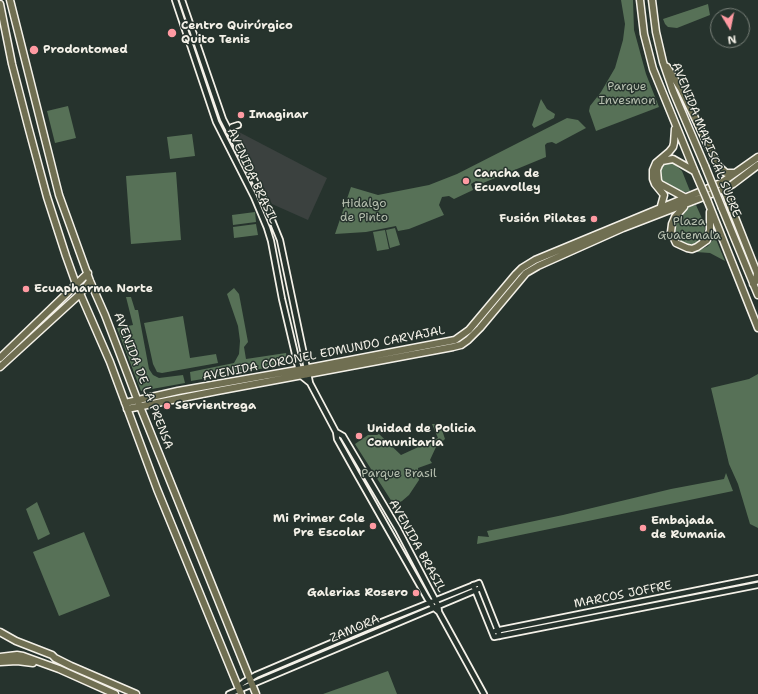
<!DOCTYPE html>
<meta charset="utf-8">
<style>
body{margin:0}
#map{position:relative;width:758px;height:694px;overflow:hidden;background:#26332d;font-family:"Shantell Sans",sans-serif}
canvas{display:block}
.north{position:absolute;left:710px;top:8px;width:40px;height:40px;box-sizing:border-box;background:#26332d;border:1px solid #787f78;border-radius:50%;rotate:170deg;font-size:11px;font-weight:700;line-height:16px;text-align:center;color:#f4f1e8}
.north::after{content:'';display:block;margin:auto;width:14px;height:18px;background:#ff9aa2;clip-path:polygon(50% 0,100% 100%,50% 72%,0 100%)}
</style>
<div id="map">
<canvas width="758" height="694"></canvas>
<div class="north">N</div>
</div>
<script>
const context = document.querySelector('canvas').getContext('2d');
context.lineJoin = 'round';
function paint(path, color) {
  context.fillStyle = color;
  context.fill(path, 'evenodd');
}
function poly(rows) {
  const path = new Path2D();
  for (const r of rows) {
    path.moveTo(r[0], r[1]);
    for (let i = 2; i < r.length; i += 2) path.lineTo(r[i], r[i + 1]);
  }
  return path;
}
function stroke(path, color, width, dash) {
  context.strokeStyle = color;
  context.lineWidth = width;
  context.lineCap = dash ? 'butt' : 'round';
  context.setLineDash(dash || []);
  context.stroke(path);
}
function label(font, color, halo, rows, align = 'center') {
  context.font = font + ' "Shantell Sans",sans-serif';
  context.lineWidth = 3;
  context.setLineDash([]);
  context.textBaseline = 'middle';
  context.strokeStyle = halo;
  context.fillStyle = color;
  for (const [text, x, y, turn = 0] of rows) {
    context.save();
    context.translate(x, y);
    context.rotate((+turn || 0) * Math.PI / 180);
    context.textAlign = isNaN(turn) ? turn : align;
    if (halo) context.strokeText(text, 0, 0);
    context.fillText(text, 0, 0);
    context.restore();
  }
}
const built = poly([
 [237,131,327,178,308,220,272,204,235,133]
]);
const green = poly([
 [621,0,633,0,634,30,646,74,659,107,596,131,589,111,590,106,601,92,615,68,623,40,625,24],
 [708,4,710,15,677,28,668,27,665,24,663,19],
 [541,99,547,109,555,114,554,118,534,128,532,125],
 [68,106,76,138,55,143,47,111],
 [567,118,578,120,586,128,556,144,552,142,547,143,545,145,546,157,483,183,476,181,471,184,473,190,454,199,449,196,442,197,439,205,444,215,409,229,398,231,396,226,366,232,335,234,351,187,378,195,429,185,457,174],
 [192,134,195,156,170,159,167,137],
 [668,163,673,163,682,171,690,191,686,192,681,191,661,182,659,177,660,167],
 [176,172,181,240,131,244,126,176],
 [696,205,704,223,705,229,703,237,697,243,688,246,679,242,673,232,675,218,685,208],
 [255,212,256,222,233,225,232,215],
 [256,224,258,235,234,238,233,227],
 [395,228,400,245,390,248,386,230],
 [385,230,389,249,377,251,373,232],
 [715,237,725,261,710,253,696,252,708,246],
 [234,288,239,294,248,342,244,347,246,359,286,353,288,364,191,381,190,372,234,363,239,354,240,341,238,326,227,294],
 [126,297,131,297,135,310,138,310,149,369,153,375,159,378,183,375,185,383,141,391,117,328,133,325],
 [183,316,190,358,216,354,218,363,162,373,157,372,153,364,144,323],
 [758,374,758,528,750,524,738,484,729,464,711,388,749,379],
 [432,424,440,424,445,439,436,447,430,460,432,463,418,468,419,480,409,495,402,501,394,505,355,444,368,435,377,435,379,434,401,455,438,438],
 [726,473,733,491,477,544,478,536,489,537,487,531,563,515,671,489,724,479],
 [37,502,50,534,38,540,26,509],
 [84,532,110,596,59,616,33,552],
 [388,671,397,694,323,694]
]);
const minor = poly([
 [175,0,216,122,254,197,267,228,271,241,282,299,300,375,310,383],
 [182,0,223,119,261,193,280,240,310,383,336,432,337,439,356,473,427,598,433,607,439,612],
 [230,133,232,127,238,125],
 [336,432,343,436,398,529,438,605,439,612,484,694],
 [473,585,494,637,758,585],
 [495,631,758,578],
 [239,690,240,685,244,682,256,675,364,629,479,583,500,636],
 [229,694,481,588]
]);
const major = poly([
 [10,0,59,195,90,281,105,315,137,399,256,694],
 [640,0,644,34,653,69,695,172],
 [652,0,656,32,663,62,673,91,705,166],
 [0,4,12,64,28,126,47,197,66,256,76,284,110,362,157,489,241,694],
 [667,67,681,89,718,166,726,173,735,173],
 [723,187,757,273,756,281,753,284],
 [686,198,660,184,658,181,657,170,659,165,662,161,673,159,694,171],
 [708,202,758,328],
 [661,206,664,195,655,184,653,179,653,170,656,163,669,152,673,147,674,143,675,129],
 [684,207,675,217,672,224,671,232,676,243,687,248,692,249,697,247,707,240,710,230,710,212],
 [722,208,758,295],
 [0,358,88,273],
 [0,367,80,294,90,281],
 [125,403,178,391,314,367,455,340,469,330,516,274,522,268,535,260,721,183,758,157],
 [127,409,217,391,453,347,461,345,468,340,480,328,526,273,538,266,623,228,724,189,733,184,758,165],
 [0,632,16,641,52,655,55,658,71,666,136,694],
 [0,657,17,655,23,656,59,669,115,694],
 [0,662,17,661,33,663]
]);
const majorBridge = poly([
 [705,166,722,208],
 [695,172,708,202]
]);
const markers = [
 [172,33,5,"#ff9aa2"],
 [34,50,5,"#ff9aa2"],
 [241,115,4,"#ff9aa2"],
 [466,181,4,"#ff9aa2"],
 [594,219,4,"#ff9aa2"],
 [26,289,4,"#ff9aa2"],
 [167,406,4,"#ff9aa2"],
 [359,436,4,"#ff9aa2"],
 [373,526,4,"#ff9aa2"],
 [643,528,4,"#ff9aa2"],
 [416,593,4,"#ff9aa2"]
];
const poiNames = [
 ["Centro Quirúrgico",181,26],
 ["Quito Tenis",181,40],
 ["Prodontomed",43,50],
 ["Imaginar",249,115],
 ["Cancha de",474,174],
 ["Ecuavolley",474,188],
 ["Fusión Pilates",586,219,"right"],
 ["Ecuapharma Norte",34,289],
 ["Servientrega",175,406],
 ["Unidad de Policia",367,429],
 ["Comunitaria",367,443],
 ["Mi Primer Cole",365,519,"right"],
 ["Pre Escolar",365,533,"right"],
 ["Embajada",651,521],
 ["de Rumania",651,535],
 ["Galerias Rosero",408,593,"right"]
];
const parkNames = [
 ["Parque",627,87],
 ["Invesmon",627,101],
 ["Hidalgo",364,204],
 ["de Pinto",364,218],
 ["Plaza",689,222],
 ["Guatemala",689,236],
 ["Parque Brasil",399,474]
];
const streetNames = [
 ["AVENIDA MARISCAL SUCRE",706,140,68],
 ["AVENIDA BRASIL",252,176,65],
 ["AVENIDA CORONEL EDMUNDO CARVAJAL",324,354,-11],
 ["AVENIDA DE LA PRENSA",143,381,69],
 ["AVENIDA BRASIL",417,546,61],
 ["MARCOS JOFFRE",623,595,-11],
 ["ZAMORA",355,629,-23]
];
paint(built, '#3b413f');
paint(green, '#577157');
stroke(minor, '#f4f1e8', 8);
stroke(major, '#f4f1e8', 9);
stroke(minor, '#26332d', 4.5);
stroke(major, '#706f52', 6);
stroke(majorBridge, '#f4f1e8', 9, []);
stroke(majorBridge, '#706f52', 6);
for (const [x, y, r, color] of markers) {
  const dot = new Path2D();
  dot.arc(x, y, r, 0, 2 * Math.PI);
  context.fillStyle = color;
  context.fill(dot);
  stroke(dot, '#26332d', 1.5);
}
label('bold 12px', '#f4f1e8', '#26332d', poiNames, 'left');
label('12px', '#b5beae', '#26332d', parkNames);
label('12px', '#f4f1e8', '#26332d', streetNames);
</script>
